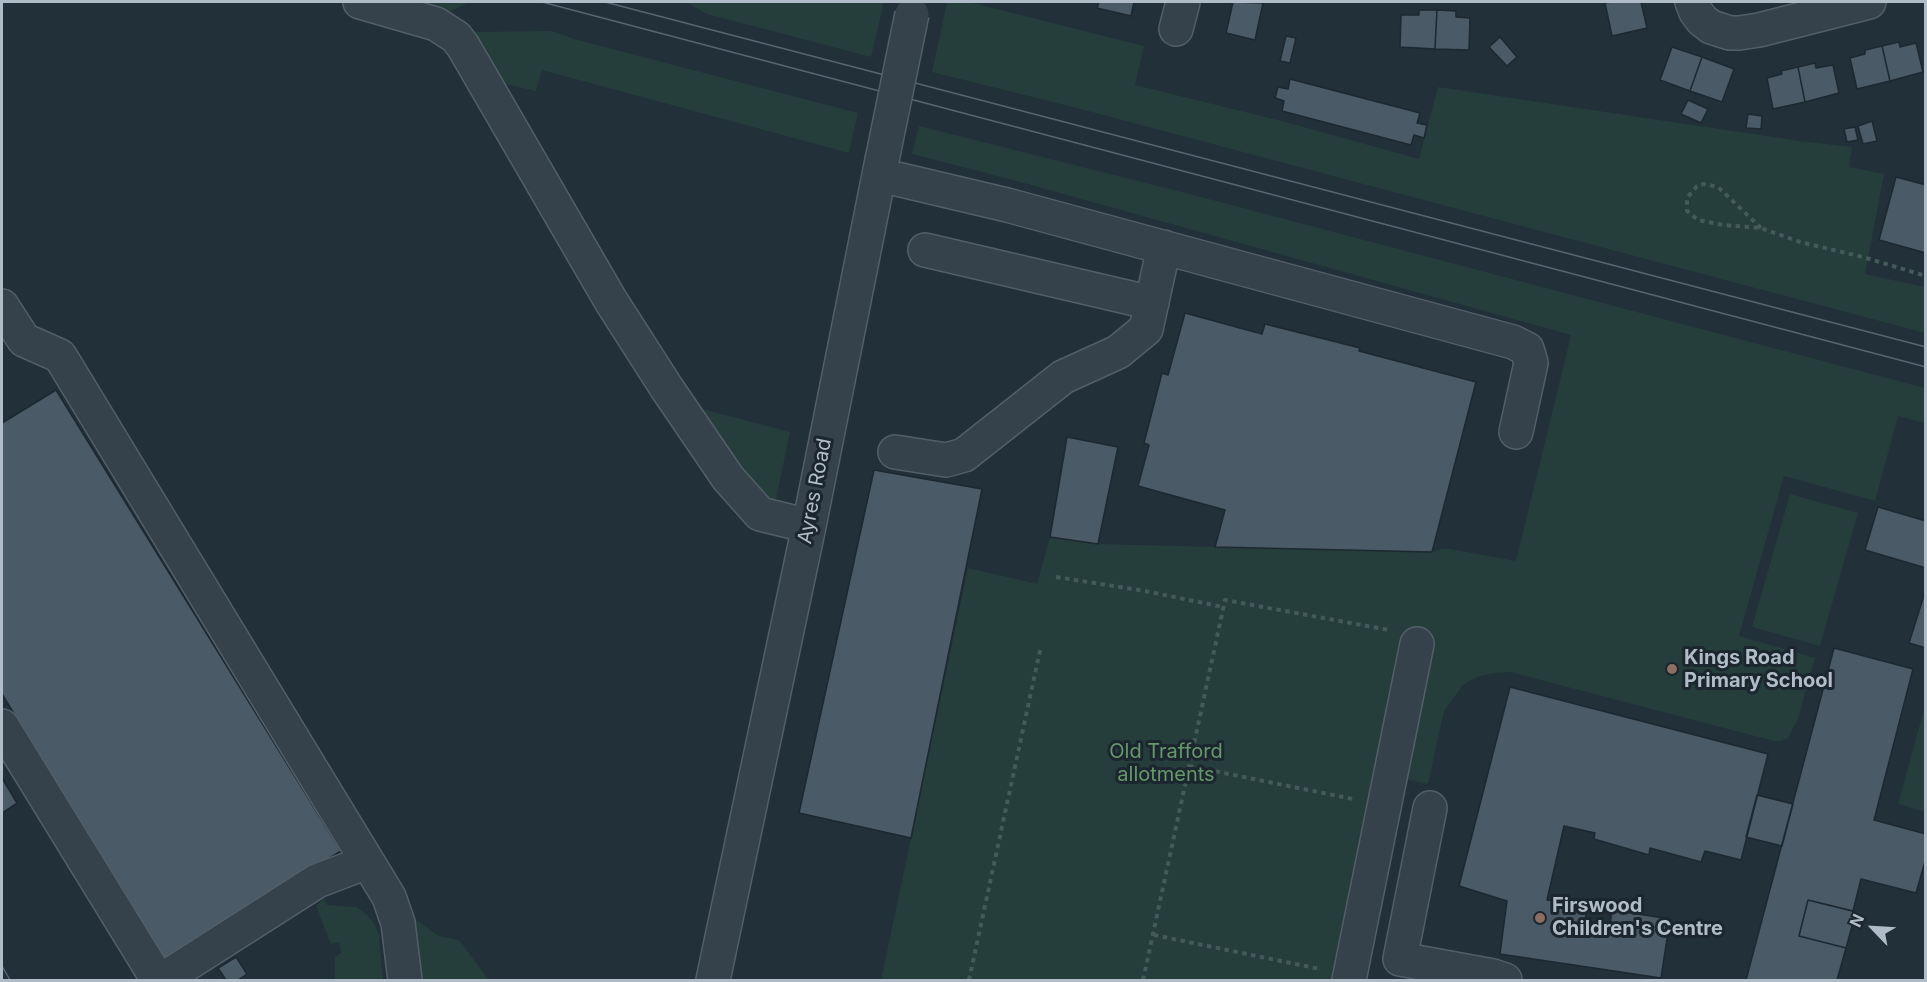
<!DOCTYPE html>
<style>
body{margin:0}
#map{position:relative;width:1927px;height:982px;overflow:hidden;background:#22303a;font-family:Inter,sans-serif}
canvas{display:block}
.frame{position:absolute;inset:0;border:3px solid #b0bcc7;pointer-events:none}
.north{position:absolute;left:1843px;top:898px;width:60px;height:60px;-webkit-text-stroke:4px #1b262f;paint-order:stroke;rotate:295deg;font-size:16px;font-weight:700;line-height:24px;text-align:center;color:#b0bcc7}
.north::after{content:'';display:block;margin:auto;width:21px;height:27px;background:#b0bcc7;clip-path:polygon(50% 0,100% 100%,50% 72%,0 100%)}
</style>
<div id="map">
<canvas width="1927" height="982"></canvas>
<div class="frame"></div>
<div class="north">N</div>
</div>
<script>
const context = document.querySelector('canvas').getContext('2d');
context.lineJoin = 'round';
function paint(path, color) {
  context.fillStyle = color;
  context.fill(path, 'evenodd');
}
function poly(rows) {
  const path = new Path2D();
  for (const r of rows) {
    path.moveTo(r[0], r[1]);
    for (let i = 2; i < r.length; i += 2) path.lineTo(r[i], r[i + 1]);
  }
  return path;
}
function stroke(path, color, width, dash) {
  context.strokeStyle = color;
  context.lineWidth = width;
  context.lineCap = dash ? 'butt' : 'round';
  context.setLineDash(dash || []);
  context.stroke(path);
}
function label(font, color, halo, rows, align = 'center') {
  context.font = font + ' Inter,sans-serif';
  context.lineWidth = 6;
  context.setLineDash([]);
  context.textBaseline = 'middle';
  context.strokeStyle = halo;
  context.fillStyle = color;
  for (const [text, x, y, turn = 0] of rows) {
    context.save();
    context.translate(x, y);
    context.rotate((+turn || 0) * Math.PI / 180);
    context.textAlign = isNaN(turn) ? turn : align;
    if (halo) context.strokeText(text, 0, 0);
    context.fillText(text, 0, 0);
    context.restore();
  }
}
const green = poly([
 [393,2,470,2,441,15],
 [686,2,884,2,871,57,707,14],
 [947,2,969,2,1144,46,1135,85,1282,121,1419,159,1438,87,1800,141,1852,147,1849,167,1884,174,1865,274,1925,287,1925,333,1073,107,932,72],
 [552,31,574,39,858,113,849,153,542,70,536,91,505,84,497,90,470,32],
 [919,126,1186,193,1925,388,1925,423,1898,416,1875,501,1784,476,1739,636,1815,658,1798,719,1788,738,1781,741,1774,741,1510,672,1494,673,1477,677,1463,685,1444,711,1428,784,1396,777,1355,980,881,980,968,568,1037,584,1050,537,1098,544,1432,552,1442,549,1450,549,1516,561,1571,335,1013,180,912,154],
 [695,407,790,432,774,509,733,455],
 [1790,494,1858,513,1820,646,1752,627],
 [1925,706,1925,812,1898,804],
 [324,899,327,905,356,907,366,914,374,923,379,935,383,980,335,980,335,957,341,953,339,942,331,944,316,906],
 [412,917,439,936,459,940,489,980,417,980]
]);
const building = poly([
 [1099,2,1134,2,1131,16,1097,8,1099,2],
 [1233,2,1263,3,1255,40,1226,33,1233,2],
 [1611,2,1641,2,1647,28,1612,36,1605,3,1611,2],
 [1419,10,1437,10,1435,49,1400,47,1401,15,1419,15,1419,10],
 [1437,10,1456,11,1456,17,1470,18,1469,50,1435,49,1437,10],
 [1286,36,1296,38,1290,63,1280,61,1286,36],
 [1500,37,1517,57,1507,66,1489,47,1500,37],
 [1899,42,1900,47,1916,43,1923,72,1890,81,1882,46,1899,42],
 [1882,46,1890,81,1857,89,1850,58,1865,54,1865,50,1882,46],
 [1672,47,1702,57,1690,91,1660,80,1672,47],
 [1702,57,1734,69,1722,102,1690,91,1702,57],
 [1815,63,1816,68,1833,65,1839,93,1805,102,1798,67,1815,63],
 [1798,67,1805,102,1773,109,1767,78,1782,74,1781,71,1798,67],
 [1290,79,1420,113,1417,123,1427,125,1424,138,1414,135,1411,145,1282,111,1284,101,1275,98,1278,87,1288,89,1290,79],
 [1688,100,1708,109,1701,123,1681,114,1688,100],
 [1748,114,1762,116,1761,129,1746,128,1748,114],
 [1872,121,1877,141,1863,144,1858,126,1872,121],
 [1855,127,1858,140,1847,142,1844,129,1855,127],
 [1896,177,1926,185,1926,253,1879,240,1896,177],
 [1185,313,1262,334,1265,324,1360,348,1359,351,1476,382,1432,552,1215,547,1225,510,1138,486,1149,445,1144,443,1162,373,1168,375,1185,313],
 [56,390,341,851,165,960,2,694,2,423,56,390],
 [1067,437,1118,447,1098,544,1050,537,1067,437],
 [874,470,982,489,911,838,799,813,874,470],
 [1878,507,1926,521,1926,568,1865,550,1878,507],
 [1926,589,1926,648,1909,643,1926,589],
 [1834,648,1913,669,1874,820,1926,834,1926,858,1916,893,1861,879,1853,911,1808,900,1799,936,1846,948,1837,980,1746,980,1834,648],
 [1510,687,1768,754,1741,860,1705,851,1701,862,1650,848,1649,855,1594,839,1595,833,1564,826,1547,900,1589,905,1584,922,1610,926,1612,910,1670,919,1661,978,1500,954,1507,901,1459,886,1510,687],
 [2,778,17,803,2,813,2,778],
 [1757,795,1793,804,1782,846,1746,837,1757,795],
 [1808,900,1856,912,1846,948,1799,936,1808,900],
 [236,957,247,974,238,980,226,980,218,968,236,957]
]);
const path = poly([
 [1761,228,1718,187,1704,184,1697,186,1687,198,1687,211,1698,220,1723,225,1761,228,1800,242,1863,257,1926,276],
 [1056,577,1145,591,1223,607],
 [1189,766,1353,799],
 [1154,935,1320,969],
 [969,980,1041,646],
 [1143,980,1225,600,1389,630]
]);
const minor = poly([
 [360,2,436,24,456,37,463,46,611,301,666,387,728,478,760,514,809,526],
 [1692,2,1696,12,1702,20,1711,27,1730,33,1739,33,1759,30,1869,2],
 [1176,29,1183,2],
 [880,175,1007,205,1513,342,1527,349,1531,363,1516,432],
 [925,250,1152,303],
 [2,306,24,340,60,356,389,897,398,923,405,980],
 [895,452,946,460,964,455,1063,377,1118,352,1146,329,1164,247],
 [2,726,158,980],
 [1430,808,1400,959,1493,976,1505,980],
 [162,980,317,881,367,862],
 [713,980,809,526,882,160],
 [1349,980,1417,644]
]);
const tram = poly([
 [542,2,1926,367],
 [605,2,1926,347],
 [2,966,10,980]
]);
const minorBridge = poly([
 [882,160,912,14]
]);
const markers = [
 [1672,669,6,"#8d6e63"],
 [1540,918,6,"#8d6e63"]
];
const streetNames = [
 ["Ayres Road",815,491,-79]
];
const poiNames = [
 ["Kings Road",1684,658],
 ["Primary School",1684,681],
 ["Firswood",1552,906],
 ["Children's Centre",1552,929]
];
const parkNames = [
 ["Old Trafford",1166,752],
 ["allotments",1166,775]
];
paint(green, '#253d3b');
paint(building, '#4a5a66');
stroke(building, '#1d2831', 1.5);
stroke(minor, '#535f68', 36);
stroke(path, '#435a59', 4, [4.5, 4.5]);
stroke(minor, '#35414b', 33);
stroke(tram, '#576672', 1.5);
stroke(minorBridge, '#535f68', 36, []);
stroke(minorBridge, '#35414b', 33);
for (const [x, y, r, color] of markers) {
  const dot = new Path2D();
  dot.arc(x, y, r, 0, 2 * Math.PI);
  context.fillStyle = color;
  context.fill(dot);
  stroke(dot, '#1b262f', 2);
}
label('20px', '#b0bcc7', '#1b262f', streetNames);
label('bold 20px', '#b0bcc7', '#1b262f', poiNames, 'left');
label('20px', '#67986b', '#1b262f', parkNames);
</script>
